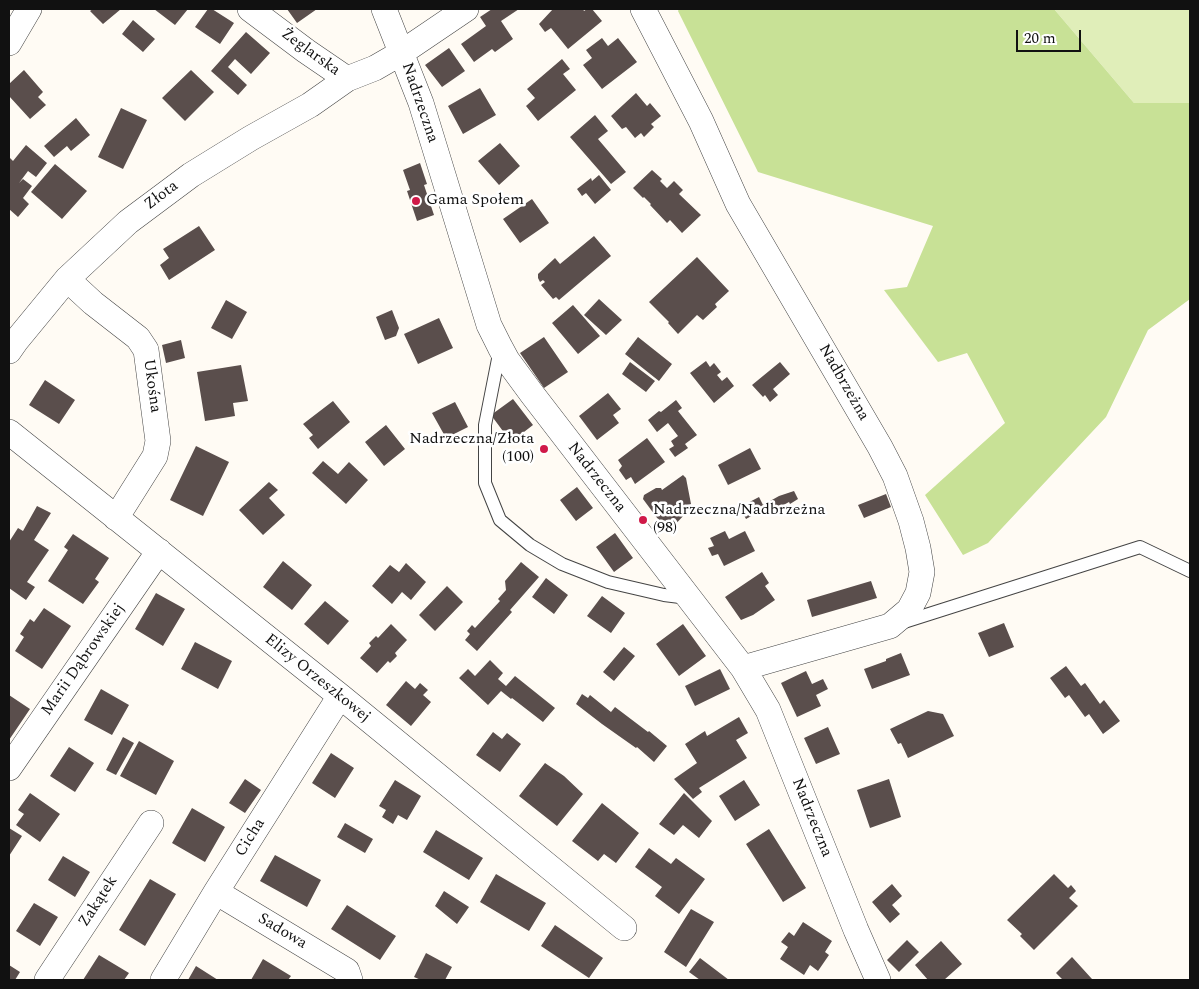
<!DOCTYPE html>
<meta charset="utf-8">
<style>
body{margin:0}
#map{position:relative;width:1199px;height:989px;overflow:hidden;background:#fffbf4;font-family:Spectral,serif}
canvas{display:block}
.frame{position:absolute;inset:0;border:10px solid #111;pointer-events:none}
.scale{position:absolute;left:1016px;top:30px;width:65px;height:22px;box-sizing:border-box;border:2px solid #111;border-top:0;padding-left:6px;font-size:15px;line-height:18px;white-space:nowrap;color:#111;-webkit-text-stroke:4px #fff;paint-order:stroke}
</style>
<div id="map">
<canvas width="1199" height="989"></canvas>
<div class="frame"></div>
<div class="scale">20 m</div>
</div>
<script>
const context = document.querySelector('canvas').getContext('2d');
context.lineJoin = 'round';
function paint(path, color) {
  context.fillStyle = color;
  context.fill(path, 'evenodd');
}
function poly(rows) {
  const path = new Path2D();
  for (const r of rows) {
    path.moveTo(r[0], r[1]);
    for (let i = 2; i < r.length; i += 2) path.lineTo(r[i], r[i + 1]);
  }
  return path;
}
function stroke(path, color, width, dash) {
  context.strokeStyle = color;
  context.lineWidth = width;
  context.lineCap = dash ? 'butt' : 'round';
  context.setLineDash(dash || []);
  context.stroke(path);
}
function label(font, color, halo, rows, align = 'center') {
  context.font = font + ' Spectral,serif';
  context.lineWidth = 5;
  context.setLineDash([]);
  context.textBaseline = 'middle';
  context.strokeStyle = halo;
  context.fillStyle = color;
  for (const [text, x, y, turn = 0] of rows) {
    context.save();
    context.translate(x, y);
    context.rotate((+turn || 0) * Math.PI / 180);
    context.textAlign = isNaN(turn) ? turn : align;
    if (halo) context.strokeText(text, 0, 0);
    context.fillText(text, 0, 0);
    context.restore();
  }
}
const green = poly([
 [1054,9,1190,9,1190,103,1134,103]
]);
const forest = poly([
 [679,9,1054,9,1134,103,1190,103,1190,299,1148,330,1106,417,988,543,963,555,925,495,1005,423,967,353,938,362,884,290,907,287,933,226,758,172,678,11]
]);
const building = poly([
 [93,9,121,9,103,24,90,11],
 [154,9,188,9,175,25],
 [208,9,212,9,234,23,220,44,195,27],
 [287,9,317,9,297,23],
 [492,9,519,9,501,21,513,39,495,52,492,49,474,62,461,44,486,26,480,17],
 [553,9,583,9,584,11,587,9,592,9,602,21,568,49,551,28,545,32,539,24],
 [133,20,155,39,143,52,122,34],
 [246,32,270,53,251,74,235,59,228,67,247,85,238,95,211,71],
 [602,38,608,46,618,38,637,62,602,89,583,65,592,58,586,50],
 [449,48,465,71,442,87,425,65],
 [562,59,570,69,563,74,576,90,538,121,526,106,535,98,527,89],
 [24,70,43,92,38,97,46,105,30,119,9,96,9,84],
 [191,70,214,92,185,121,162,98],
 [480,88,496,115,463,134,448,106],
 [636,93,647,106,650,103,661,116,651,124,654,127,644,137,641,133,635,138,626,127,622,129,611,116],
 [121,108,147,120,123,169,98,157],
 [595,115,608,131,598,139,626,172,611,184,570,137],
 [76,118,90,135,71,151,67,146,54,157,44,146],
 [500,143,520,166,499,185,478,161],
 [26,145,47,163,36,177,28,171,19,183,23,179,32,186,23,198,29,204,18,217,9,209,9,157,13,161],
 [420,163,427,184,424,185,434,215,417,221,407,191,410,190,403,170],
 [55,164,87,191,62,219,31,192],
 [652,170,662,179,660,181,667,188,674,181,683,190,679,194,701,215,682,233,670,220,667,223,650,205,651,204,644,197,643,198,633,188],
 [599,175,611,190,595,204,586,193,582,196,577,189,591,178,592,181],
 [532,199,549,223,520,243,503,219],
 [199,226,215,250,169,280,160,265,169,258,163,249],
 [594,236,611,256,559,300,556,297,553,299,541,285,545,282,543,280,540,282,538,278,538,274,555,258,560,264],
 [697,257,729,291,715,304,717,307,703,320,697,315,678,334,668,323,669,322,649,302],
 [599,299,622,320,606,335,584,315],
 [226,300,247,312,232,339,211,328],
 [573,305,600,336,578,354,552,323],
 [392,310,399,328,396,336,385,340,376,317],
 [439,318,453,348,418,364,404,334],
 [544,337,568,372,544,388,520,353],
 [638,337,672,364,659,381,625,354],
 [181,340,185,358,166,363,162,345],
 [706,361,710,367,714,363,721,372,717,375,722,381,727,377,734,386,714,403,690,373],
 [630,362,655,381,646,392,622,374],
 [780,362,790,374,773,389,778,395,770,402,765,395,763,397,752,385],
 [241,365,248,401,233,403,235,416,205,421,197,372],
 [45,380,75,400,59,424,29,405],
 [608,393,621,409,613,415,619,423,597,440,579,416],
 [513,399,533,425,511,442,491,415],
 [676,400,682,408,678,411,697,435,685,444,688,448,675,457,669,449,674,446,671,441,678,436,668,423,657,432,648,420,659,411,661,412],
 [333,401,350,422,318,449,309,438,313,435,303,424],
 [455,402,468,427,446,438,432,413],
 [386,425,405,449,384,466,365,442],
 [647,438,665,462,635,484,631,477,626,480,619,470,622,466,618,460],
 [196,446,229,462,203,516,170,500],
 [750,448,761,469,728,485,718,465],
 [323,461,338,474,349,462,368,480,346,504,312,473],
 [683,475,686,478,691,504,684,510,686,513,670,530,666,530,643,499,644,495,656,488,661,488,662,490],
 [269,482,278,490,269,498,285,515,263,535,239,510],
 [577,487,593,508,576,521,560,500],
 [794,491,798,499,790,504,789,502,765,515,762,510,746,519,740,507,759,497,763,505,779,496],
 [886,494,891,507,864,518,858,505],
 [37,506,51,513,34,540,49,550,27,582,35,587,26,600,9,588,9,542,18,528,23,531],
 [725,531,729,539,745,531,755,551,724,566,718,554,712,556,708,548,714,546,710,538],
 [615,533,633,558,614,572,596,547],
 [73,534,109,558,95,579,99,582,83,604,48,581,68,550,64,547],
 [283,561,312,585,292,610,263,587],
 [521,562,539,577,510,610,512,612,477,651,465,640,470,634,467,631,472,625,475,628,500,601,498,599,506,590,505,581],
 [406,563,426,582,411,600,402,592,392,604,372,586,390,565,399,572],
 [762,572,769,583,765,586,775,600,753,615,741,620,725,597],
 [546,578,568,595,554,614,532,597],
 [871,581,877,598,812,617,807,600],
 [447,586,463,602,435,631,419,615],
 [156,593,185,609,163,646,135,629],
 [602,596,625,613,611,633,587,616],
 [325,601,349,621,328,645,304,624],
 [44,608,71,626,42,669,15,651,24,637,20,634,30,619,34,622],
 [1004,623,1014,647,989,657,978,633],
 [391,624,407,640,395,653,397,656,390,663,388,661,377,673,360,658,371,646,369,643,376,636,378,638],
 [683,624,706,656,679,676,656,644],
 [195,642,232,661,218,689,181,669],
 [624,647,635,656,614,681,603,672],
 [901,653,910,675,872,689,864,669,886,661,886,659],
 [490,660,503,673,498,679,506,686,515,676,555,708,543,722,512,698,511,699,501,691,488,705,459,678,468,669,475,676],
 [1066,666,1081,686,1085,683,1100,704,1104,700,1120,721,1103,734,1089,714,1085,717,1069,695,1065,698,1050,678],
 [720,669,730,689,695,706,685,686],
 [806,671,812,684,823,679,828,689,816,695,821,706,797,717,781,683],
 [406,681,415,689,420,683,428,690,423,695,431,702,411,726,386,705],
 [101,689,129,705,112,735,84,720],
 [582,694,588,698,590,695,611,712,615,707,648,732,649,731,667,746,654,762,637,747,636,748,602,724,576,704],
 [9,695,30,709,9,740],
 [928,711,943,714,954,736,908,758,901,743,898,744,890,729],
 [739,717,748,733,736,740,747,758,699,788,702,792,693,799,674,779,697,763,685,744,705,731,707,736],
 [828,727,840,754,816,764,804,738],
 [493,732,502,739,507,733,521,744,500,772,476,755],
 [123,737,134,743,116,775,106,770],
 [139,741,174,761,156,795,120,776],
 [69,747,94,763,75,792,50,776],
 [331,753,354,768,335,798,312,783],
 [545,763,564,776,583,794,557,826,519,796],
 [245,779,261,790,245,813,229,803],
 [889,779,901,817,870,828,857,790],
 [395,780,421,796,407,820,398,815,393,824,382,817,386,810,379,806],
 [744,780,760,805,735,821,719,796],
 [30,793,60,814,40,842,16,825,24,814,18,810],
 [684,793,712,821,699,838,683,825,674,835,659,824],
 [602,803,639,833,616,863,604,854,598,861,572,841],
 [192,808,225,827,205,862,172,843],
 [345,823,373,839,365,853,337,837],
 [9,828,22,836,9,856],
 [769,829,806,888,783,902,746,844],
 [436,830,483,858,469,880,423,852],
 [649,848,671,864,676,858,705,879,679,914,655,896,662,887,635,867],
 [275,855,321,880,307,907,260,881],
 [63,856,90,872,75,897,48,880],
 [496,874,546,903,529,931,480,902],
 [1054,874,1068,888,1071,885,1076,891,1069,898,1078,906,1034,950,1020,936,1022,934,1007,920],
 [150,879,176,894,145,946,119,930],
 [892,884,902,896,892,905,900,914,890,923,872,902],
 [444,891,469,907,457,924,435,906],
 [34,903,58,917,40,946,16,931],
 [347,905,396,936,380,960,331,929],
 [691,909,714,922,686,967,664,952],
 [803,922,832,941,825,952,829,955,818,971,810,965,804,975,780,959,788,947,781,942,789,932,794,936],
 [555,925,603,958,589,978,541,946],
 [907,940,919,952,899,972,887,960],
 [941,941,962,964,944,980,928,980,915,965],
 [426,953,452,967,445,980,421,980,414,977],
 [99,955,129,973,124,980,83,980],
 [1072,957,1092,979,1091,980,1063,980,1056,973],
 [700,958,729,980,700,980,689,972],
 [263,959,291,976,288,980,251,980],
 [9,965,20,972,15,980,9,980],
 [196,966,218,980,188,980]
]);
const service = poly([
 [500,349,485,425,485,483,500,520,530,545,562,564,608,582,664,595,688,598],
 [904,622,1140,547,1190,571]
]);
const minor = poly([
 [250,9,306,51,347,79,375,68,401,53,466,9],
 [384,9,421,103,489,325,500,347,507,360,532,394,743,668,768,710,856,930,878,980],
 [643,9,701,121,738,204,880,447,895,476,911,521,918,548,922,572,918,593,909,610,890,626,743,668],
 [9,43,29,9],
 [67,279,93,303,138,338,146,350,158,441,155,456,116,518],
 [9,351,16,341,67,279,128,222,191,175,251,138,310,105,347,79],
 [9,432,340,696,624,928],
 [9,768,159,551],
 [216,892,347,971,350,980],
 [47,980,151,823],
 [163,980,216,892,340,696]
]);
const markers = [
 [416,201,5,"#d01948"],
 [544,449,5,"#d01948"],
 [643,520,5,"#d01948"]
];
const streetNames = [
 ["Żeglarska",310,53,36],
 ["Nadrzeczna",419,103,71],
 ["Złota",162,196,-37],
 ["Nadbrzeżna",843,383,60],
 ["Ukośna",151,386,82],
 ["Nadrzeczna",596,478,52],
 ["Marii Dąbrowskiej",84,660,-55],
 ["Elizy Orzeszkowej",317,679,39],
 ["Nadrzeczna",811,818,68],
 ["Cicha",251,838,-58],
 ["Zakątek",99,902,-57],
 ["Sadowa",282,932,31]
];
const poiNames = [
 ["Gama Społem",426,201],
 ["Nadrzeczna/Złota",534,440,"right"],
 ["(100)",534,458,"right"],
 ["Nadrzeczna/Nadbrzeżna",653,511],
 ["(98)",653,529]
];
paint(green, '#e0eeb9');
paint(forest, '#c8e196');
paint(building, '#5a4e4c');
stroke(service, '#444', 14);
stroke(minor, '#444', 26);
stroke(service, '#fff', 12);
stroke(minor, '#fff', 25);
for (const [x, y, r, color] of markers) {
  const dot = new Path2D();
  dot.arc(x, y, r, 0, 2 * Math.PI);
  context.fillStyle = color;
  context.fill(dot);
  stroke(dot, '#fff', 2);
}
label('16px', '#111', '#fff', streetNames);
label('16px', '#111', '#fff', poiNames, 'left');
</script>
